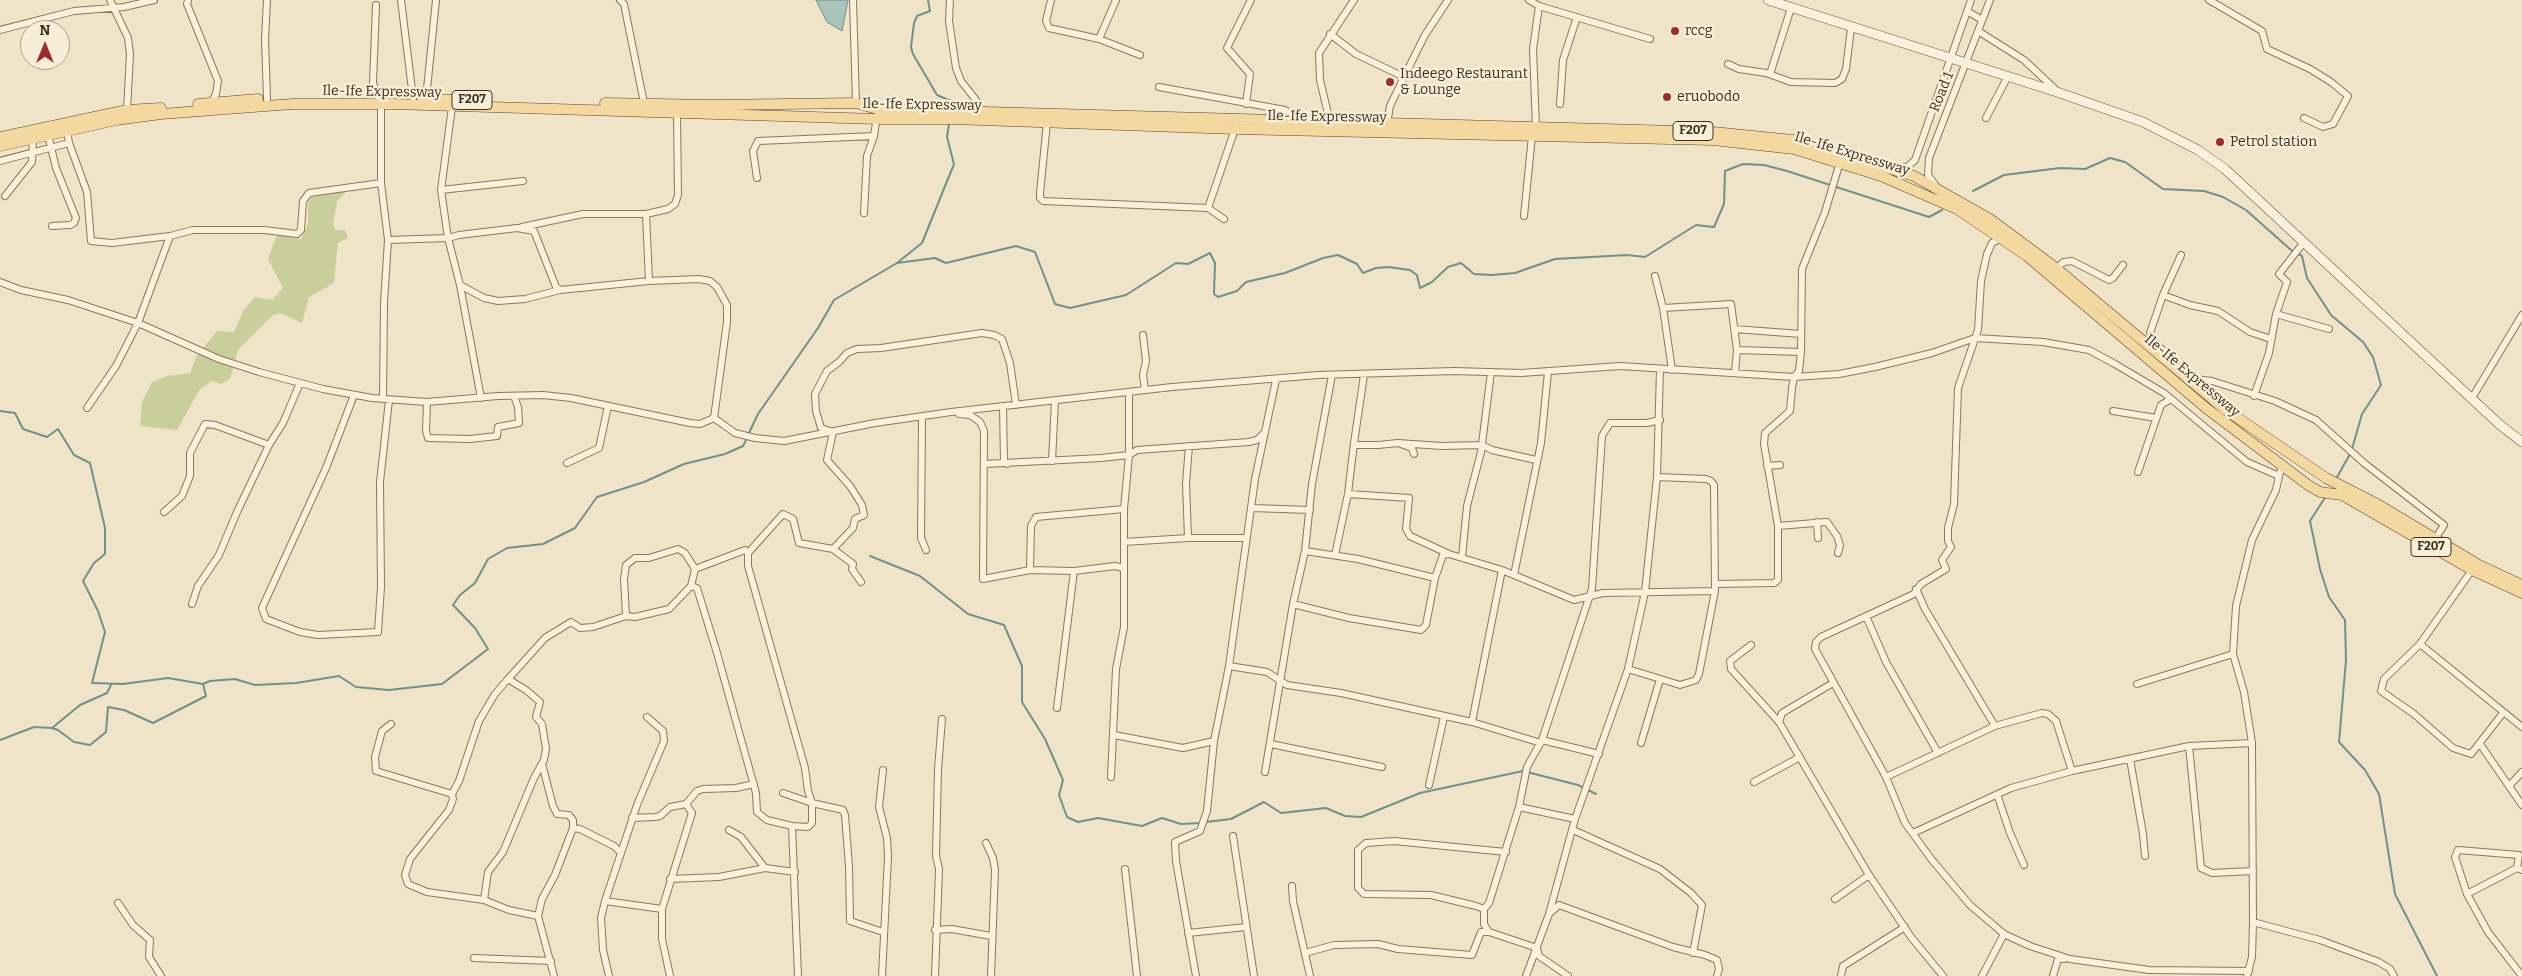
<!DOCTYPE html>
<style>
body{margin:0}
#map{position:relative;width:2522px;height:976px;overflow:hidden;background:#f0e4c8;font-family:Bitter,serif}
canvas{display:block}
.north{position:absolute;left:20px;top:20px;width:50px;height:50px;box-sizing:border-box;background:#f7eed8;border:1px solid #ada18e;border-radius:50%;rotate:0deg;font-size:14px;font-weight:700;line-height:20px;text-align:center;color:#3d2e20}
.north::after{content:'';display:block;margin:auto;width:18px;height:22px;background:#9e2a2b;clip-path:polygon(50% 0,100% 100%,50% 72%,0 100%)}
</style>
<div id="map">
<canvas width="2522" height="976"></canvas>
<div class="north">N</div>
</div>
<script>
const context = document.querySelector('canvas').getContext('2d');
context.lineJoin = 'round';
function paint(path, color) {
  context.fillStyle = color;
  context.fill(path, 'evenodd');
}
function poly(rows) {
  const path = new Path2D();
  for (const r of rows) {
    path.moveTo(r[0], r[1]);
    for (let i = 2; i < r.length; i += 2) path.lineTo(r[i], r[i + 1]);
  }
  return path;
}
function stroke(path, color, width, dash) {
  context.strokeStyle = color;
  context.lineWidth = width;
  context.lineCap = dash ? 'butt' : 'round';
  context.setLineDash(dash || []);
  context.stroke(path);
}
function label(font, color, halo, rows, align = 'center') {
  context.font = font + ' Bitter,serif';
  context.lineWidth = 5;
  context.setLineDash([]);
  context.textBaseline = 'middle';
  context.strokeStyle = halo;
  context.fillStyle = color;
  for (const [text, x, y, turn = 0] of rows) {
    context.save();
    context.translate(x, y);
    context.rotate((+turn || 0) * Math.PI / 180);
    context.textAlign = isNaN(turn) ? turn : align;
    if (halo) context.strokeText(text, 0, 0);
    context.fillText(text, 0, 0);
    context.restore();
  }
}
const green = poly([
 [334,191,346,192,337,201,333,225,336,230,345,230,348,238,338,243,334,283,309,297,302,323,280,313,273,315,238,350,230,379,221,384,212,381,200,389,177,430,140,426,142,402,152,382,167,376,190,373,196,357,217,331,234,332,243,311,255,297,272,300,283,288,268,259,277,235,301,239,308,224,308,203,313,195]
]);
const water = poly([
 [816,0,848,0,842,31,827,22,816,0]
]);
const stream = poly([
 [928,0,930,11,917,16,914,23,911,47,913,54,937,95,951,101,950,107],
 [1973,191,2004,175,2060,168,2085,169,2110,158,2125,162,2163,189,2204,191,2223,197,2246,210,2291,250,2302,256,2307,278,2331,315,2363,342,2373,357,2381,385,2362,414,2352,449],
 [897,263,935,258,946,263,1016,246,1035,252,1055,304,1070,308,1126,295,1176,263,1188,264,1210,253,1215,263,1214,294,1218,297,1237,291,1246,282,1285,273,1323,258,1338,255,1357,264,1363,273,1376,268,1388,267,1410,270,1417,275,1420,288,1432,282,1448,267,1461,263,1474,274,1492,275,1515,273,1555,259,1627,255,1645,257,1696,225,1714,227,1724,204,1725,171,1743,164,1764,165,1787,171,1929,217,1942,210],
 [0,411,15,413,23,429,47,437,58,429,74,455,90,463,105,528,105,554,94,563,83,581,98,611,105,632,92,683,123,684,168,678,203,684,210,681,235,679,255,685,296,683,339,676,356,687,389,690,442,684,488,649,475,628,453,605,460,595,475,583,488,559,507,548,543,544,575,528,597,497,644,482,684,464,725,454,743,446,747,438],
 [749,433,758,414,818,328,834,300,897,263,922,243,954,164,947,137,949,124],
 [2336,479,2350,454],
 [2326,496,2310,521,2320,569,2329,597,2345,620,2346,660,2339,742,2365,770,2379,794,2395,894,2437,976],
 [870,556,920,576,968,614,1004,625,1022,666,1022,702,1045,739,1063,780,1059,795,1067,817,1078,822,1098,818,1142,826,1162,818,1181,824,1201,823],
 [52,728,80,705,107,693,111,685],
 [0,740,34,727,52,728,58,730,74,742,90,745,106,732,108,707,124,710,153,723,206,696,203,684],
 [1206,822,1231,819,1264,802,1281,813,1326,808,1345,816,1361,817,1420,793,1523,771,1578,785,1596,794]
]);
const street = poly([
 [110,0,128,38,130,54,127,110],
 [188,0,187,4,218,81,216,94,211,103],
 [401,0,413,98],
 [620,0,624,4,644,103],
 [853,0,856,103],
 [950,0,949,21,956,68,961,81,976,100,977,112],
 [1051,0,1046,21,1049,28,1099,39,1140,55],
 [1529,0,1539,6,1650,39],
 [2209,0,2262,31,2267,49,2310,69,2331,82,2348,96,2333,124,2323,127,2304,118],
 [376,5,373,83,381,104,381,183,388,240,384,303,383,399],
 [1967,11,1982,20],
 [0,30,74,11,124,7,154,0],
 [1978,31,2024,60,2056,90],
 [1330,34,1356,54,1404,77],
 [1099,39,1116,0],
 [1728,64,1739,69,1766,73,1791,82,1835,83,1842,79,1846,69,1851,28],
 [1770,74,1791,8],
 [1159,87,1285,110,1288,112,1291,122],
 [267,99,265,39,267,0],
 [426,99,436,0],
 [1246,104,1250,74,1227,48,1251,0],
 [1560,104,1563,60,1577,17],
 [452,107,441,190,448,238,460,285,481,398],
 [1986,118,2008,76],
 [1047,122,1040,193,1040,198,1043,201,1208,208,1224,219],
 [1330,122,1320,80,1319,53,1354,0],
 [1387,124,1390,106,1404,77,1425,35,1448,0],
 [1536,128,1533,49,1539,6],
 [67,130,69,143,87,192,91,241,112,243,170,236],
 [48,135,56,168,76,218,74,223,70,225,52,226],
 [0,161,69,143],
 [1894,167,1907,167,1915,160,1971,0],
 [757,178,753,151,758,141,874,136],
 [1936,186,1928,175,1929,158,1990,0],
 [441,190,523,181],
 [5,196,32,162,33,138],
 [1208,208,1236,126],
 [864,213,867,156,874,136,877,116],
 [1524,216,1532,136],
 [522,227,583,214,646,214],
 [2001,238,1992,243,1987,254,1981,281,1978,330,1958,388,1954,504,1948,528,1948,541,1951,547,1942,560,1946,569,1921,584,1914,594,1821,637,1816,642,1815,649,1886,777,1905,823,1932,860,1970,905,2004,934,2030,946,2070,959,2149,970,2249,971],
 [388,240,448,238,459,235,517,228,534,231,556,287,560,290,649,281,699,279,710,281,717,287,727,305,727,322,714,418],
 [2056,268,2064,262,2072,261,2109,280,2113,278,2123,265],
 [1655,276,1663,308,1672,370],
 [649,281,646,214,668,209,675,204,678,195,677,113],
 [0,282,21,290,68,300,138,323,219,359,259,372,323,389,372,398,427,402,498,396,543,395,571,398,690,423,700,424,714,418,735,433,755,438,784,441,875,423,951,412,1172,387,1318,375,1454,371,1521,373,1620,366,1794,377,1839,374,1875,367,1932,353,1975,338,2043,342,2089,350,2115,364,2164,393,2247,462,2279,476,2282,465],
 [460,285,484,298,498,301,525,299,560,290],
 [2163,295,2190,305,2218,311,2250,332,2271,339],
 [1663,308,1731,304,1737,350,1735,372],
 [2276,314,2329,329],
 [1734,329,1801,334],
 [1143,335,1146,361,1143,375,1145,390],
 [1737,350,1801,352],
 [2176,362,2157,345,2150,333,2163,295,2181,255],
 [1364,375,1354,443,1357,445,1378,445,1398,443,1412,448,1414,454],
 [2190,375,2194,379,2212,381,2275,401,2316,420,2364,463,2444,525,2435,539],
 [354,395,326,468,262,608,266,619,300,632,318,635,378,632,381,587,380,482,389,400],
 [2254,396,2269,353,2276,314,2287,282,2279,274,2304,242],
 [2472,398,2522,315],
 [427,402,426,431,428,438,470,439,497,436,498,427,519,423,518,407,514,396],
 [1003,406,1004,463,1007,464],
 [87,408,116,366,138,323,170,236,193,230,264,230,297,234,301,230,303,201,309,193,381,183],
 [2113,411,2156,418],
 [959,414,970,415,980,422,984,431,983,579,1030,570,1074,571,1115,566,1123,568],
 [922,417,921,538,926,550],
 [1398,443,1442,446,1482,445,1492,450,1536,460],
 [1052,461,1055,401],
 [567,463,599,448,608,406],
 [984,464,1101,458,1129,455,1137,450,1249,442,1257,440,1263,434],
 [1767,466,1780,465],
 [2138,472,2161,405,2171,399],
 [1348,494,1409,498,1406,529,1410,536,1449,554,1502,570,1574,600,1603,593,1715,591],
 [1252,508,1310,510],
 [164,512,182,496,190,476,190,453,205,424,215,425,269,445],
 [1817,522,1818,538],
 [1778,526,1827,522,1837,536,1840,545,1838,553],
 [1188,538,1186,483,1189,446],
 [1124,542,1188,538,1246,538],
 [833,549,853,564,852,569,861,582],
 [1305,551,1358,559,1435,578],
 [1335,555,1348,494,1354,443],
 [1462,557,1467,506,1481,452,1491,372],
 [695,569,745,550,748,553],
 [1030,570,1031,526,1036,517,1124,509],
 [2472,570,2420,644,2384,679,2381,691,2414,714,2453,748,2471,754,2503,713],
 [1514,575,1541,443,1548,372],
 [1716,584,1774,583,1778,580,1778,526,1764,444,1765,433,1790,411,1792,388,1794,377,1799,371,1801,352,1802,269,1825,212,1840,162],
 [1916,589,1925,609,1995,726],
 [192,604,198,586,219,555,237,512,269,445,283,423,300,383],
 [1293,604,1349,618,1421,630,1426,625,1435,578,1443,555,1449,554],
 [626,616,624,579,626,565,635,558,649,558,678,549,685,553,695,569,691,586],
 [1866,616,1886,662,1938,753],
 [2420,644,2522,727],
 [1751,645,1730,661,1731,669,1779,722,1869,875,1911,937,1943,976],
 [1229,666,1267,672,1287,685,1341,693,1472,722,1502,570],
 [1628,669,1680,685,1696,680,1699,674,1715,591,1714,485,1711,481,1706,479,1657,477],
 [2137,684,2233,654],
 [1057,708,1074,571],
 [647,717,663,731,664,741,637,805,605,901,662,909],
 [1472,722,1541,743],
 [1779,722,1782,713,1833,683],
 [391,724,382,731,375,757,376,771,452,794,453,799,449,810,410,859,405,875,408,884,427,892,484,900],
 [1114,735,1183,748,1214,741],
 [1542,740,1599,754],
 [1641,743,1660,679],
 [1271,744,1382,767],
 [2480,744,2522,805],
 [2189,746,2201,868,2212,873,2253,871],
 [2130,759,2143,834,2145,856],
 [542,764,553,806,557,814,569,815,573,820,573,828,555,875,542,899,538,916,554,976],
 [1265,772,1293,604,1305,551,1312,484,1332,375],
 [1111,777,1116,669,1124,627,1124,509,1129,455,1129,393],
 [1886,777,1995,726,2042,713,2048,714,2056,721,2072,771],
 [1754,782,1800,757],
 [1429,785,1444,717],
 [2510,785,2522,772],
 [783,793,812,803,843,810,845,815,849,866,850,921,883,932],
 [452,794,459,781,479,721,495,694,508,679],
 [1997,794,2010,833,2024,865],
 [686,804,697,791,703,789,736,788,754,784],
 [632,818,655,817,660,816,670,807,686,804,692,813,662,909,662,939,670,976],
 [1575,819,1628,669,1645,592,1657,477,1660,369],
 [792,826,808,827,812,823,812,803,808,791,805,768,748,566,748,553,783,514,793,519,799,543,833,549,853,528,855,519,864,515,862,505,850,486,827,460,833,432,821,428,816,411,815,394,827,371,839,362,847,353,857,349,881,348,982,333,994,335,1002,339,1010,363,1016,405],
 [573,828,580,829,614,846,620,852],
 [729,830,741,837,765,868],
 [1573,830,1660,869,1691,893,1702,905,1693,953],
 [1913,833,2011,788,2072,771,2189,746,2252,743],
 [1233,836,1254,976],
 [986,843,993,858,995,870,991,976],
 [2517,868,2519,855,2458,850,2455,857,2467,894,2488,932,2522,976],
 [1125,869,1137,976],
 [670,879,719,877,765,868,795,872],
 [1292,886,1293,901,1310,976],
 [2467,894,2517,868,2522,870],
 [1835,899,1869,875],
 [605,901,601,918,603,950,609,976],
 [118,903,133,925,150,940,149,957,161,976],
 [1484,909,1489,903,1519,807],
 [1550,913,1559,905,1673,947,1705,955,1717,960,1719,969,1717,976],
 [538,916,509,910,484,900,488,872,503,852,534,778,544,760,546,749,542,724,536,717,540,702,526,690,508,679,545,638,571,622,580,628,593,627,626,616,635,617,669,609,691,586,697,588,717,653,756,793,757,812,767,820,792,826,798,976],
 [2253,922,2320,940,2379,962,2390,969,2394,976],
 [935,930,952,929,991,936],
 [1489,932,1484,924,1484,909,1476,906,1431,895,1364,894,1358,888,1358,850,1366,843,1394,841,1506,852],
 [1188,933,1246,927],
 [1305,953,1334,945,1378,944,1398,949,1472,955,1481,932,1489,932,1537,948,1539,956,1568,976],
 [474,958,551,961],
 [882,976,888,857,887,838,879,807,883,770],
 [935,976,939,869,936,856,938,769,942,719],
 [1196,976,1176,861,1175,842,1200,831,1207,811,1214,741,1229,666,1255,479,1276,380],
 [1526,976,1549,914,1575,819,1519,807,1527,767,1542,740,1592,589,1602,436,1610,423,1647,423,1660,420],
 [1841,976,1843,966,1905,927],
 [1982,976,2004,934],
 [2053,976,2058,959,2064,959],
 [2247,976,2252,957,2253,922,2252,743,2244,692,2233,654,2236,606,2252,540,2276,490,2279,476]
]);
const secondary = poly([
 [1768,0,2057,92,2143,122,2198,150,2225,169,2499,424,2522,442]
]);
const primary = poly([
 [423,99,468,100],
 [605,103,712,105,856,103,877,109,1713,132,1793,140,1914,176,1990,219,2056,268,2223,408,2326,478,2379,505,2479,565,2522,585],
 [198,104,258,99],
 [0,137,127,110,161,108],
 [0,146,116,120,161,114,292,104,394,104,877,119,953,119,1236,129,1713,140,1794,149,1881,176,1957,209,2027,256,2206,408,2308,485,2320,492,2342,495,2472,570,2522,593]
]);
const markers = [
 [1675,31,5,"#9e2a2b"],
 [1390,82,5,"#9e2a2b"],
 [1667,97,5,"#9e2a2b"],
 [2220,142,5,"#9e2a2b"]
];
const shields = [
 [472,100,40],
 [1693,131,40],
 [2431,547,40]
];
const shieldNames = [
 ["F207",472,100],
 ["F207",1693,131],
 ["F207",2431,547]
];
const poiNames = [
 ["rccg",1685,31],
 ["Indeego Restaurant",1400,74],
 ["& Lounge",1400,90],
 ["eruobodo",1677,97],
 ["Petrol station",2230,142]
];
const streetNames = [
 ["Ile-Ife Expressway",382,92,1],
 ["Road 1",1942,92,-68],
 ["Ile-Ife Expressway",922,105,1],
 ["Ile-Ife Expressway",1327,117,1],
 ["Ile-Ife Expressway",1852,154,17],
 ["Ile-Ife Expressway",2192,376,40]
];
paint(green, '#c9cf9b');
paint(water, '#a9c4bc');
stroke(water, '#6f938a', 1);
stroke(stream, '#6f938a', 2);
stroke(street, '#8d765c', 8);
stroke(secondary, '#6f573f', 10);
stroke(primary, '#5b4430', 11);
stroke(street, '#faf1dc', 6);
stroke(secondary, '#faf1dc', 9);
stroke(primary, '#f3d9a0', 10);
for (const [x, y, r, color] of markers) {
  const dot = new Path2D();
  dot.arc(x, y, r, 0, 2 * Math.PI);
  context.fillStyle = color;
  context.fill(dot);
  stroke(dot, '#f7eed8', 2);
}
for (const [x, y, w] of shields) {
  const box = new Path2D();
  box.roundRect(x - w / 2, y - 9.5, w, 19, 4);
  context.fillStyle = '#f7eed8';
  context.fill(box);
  stroke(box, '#3d2e20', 1);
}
label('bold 12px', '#3d2e20', null, shieldNames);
label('14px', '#3d2e20', '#f7eed8', poiNames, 'left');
label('14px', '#3d2e20', '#f7eed8', streetNames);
</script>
